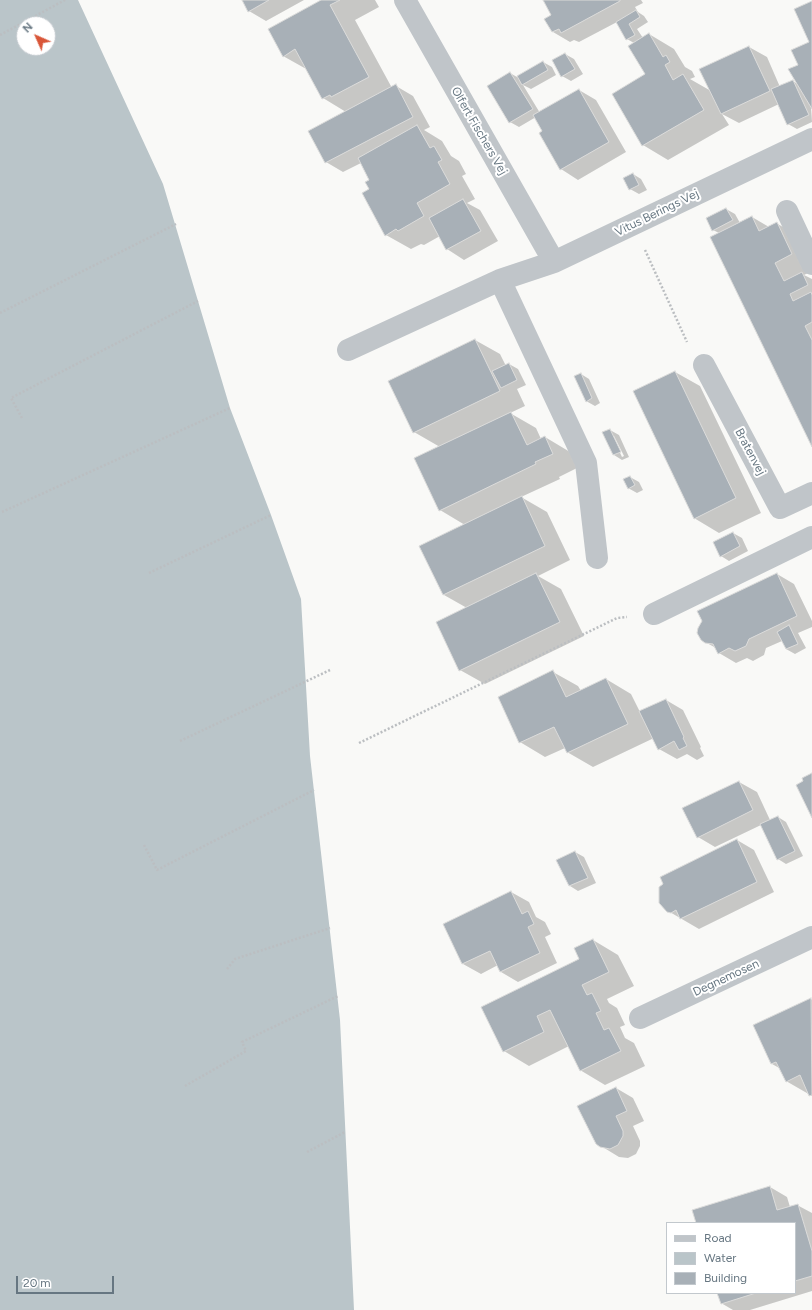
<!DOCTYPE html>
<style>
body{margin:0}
#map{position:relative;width:812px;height:1310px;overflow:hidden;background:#f9f9f7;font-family:Figtree,sans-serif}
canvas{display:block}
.legend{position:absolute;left:666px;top:1222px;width:130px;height:72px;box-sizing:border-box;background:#fff;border:1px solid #c2c8cd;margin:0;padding:5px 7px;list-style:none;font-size:12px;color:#667681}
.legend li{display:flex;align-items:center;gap:8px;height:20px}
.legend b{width:20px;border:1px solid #c2c8cd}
.north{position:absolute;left:16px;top:16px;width:40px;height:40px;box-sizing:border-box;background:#fff;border:1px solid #c2c8cd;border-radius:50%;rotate:315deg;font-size:11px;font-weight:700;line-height:16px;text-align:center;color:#667681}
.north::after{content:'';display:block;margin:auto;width:14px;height:18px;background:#d95638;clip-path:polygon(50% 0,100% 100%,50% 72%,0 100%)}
.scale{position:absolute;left:16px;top:1276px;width:98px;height:18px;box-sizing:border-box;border:2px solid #667681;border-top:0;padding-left:5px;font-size:12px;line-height:14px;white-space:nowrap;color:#667681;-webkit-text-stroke:3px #fff;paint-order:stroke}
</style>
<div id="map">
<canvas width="812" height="1310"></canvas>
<ul class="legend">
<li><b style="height:5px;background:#c0c5c9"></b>Road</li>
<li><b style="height:11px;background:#bac5c9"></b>Water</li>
<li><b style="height:11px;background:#a8b0b7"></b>Building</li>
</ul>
<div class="north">N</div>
<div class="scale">20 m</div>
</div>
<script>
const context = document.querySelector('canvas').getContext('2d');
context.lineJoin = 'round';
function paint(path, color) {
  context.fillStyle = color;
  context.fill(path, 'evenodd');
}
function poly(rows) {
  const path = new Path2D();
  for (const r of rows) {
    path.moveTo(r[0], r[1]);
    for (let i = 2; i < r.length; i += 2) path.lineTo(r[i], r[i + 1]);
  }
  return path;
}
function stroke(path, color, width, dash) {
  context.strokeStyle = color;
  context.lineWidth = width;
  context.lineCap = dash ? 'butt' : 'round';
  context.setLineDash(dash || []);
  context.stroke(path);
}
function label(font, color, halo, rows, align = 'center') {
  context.font = font + ' Figtree,sans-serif';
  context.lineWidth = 4;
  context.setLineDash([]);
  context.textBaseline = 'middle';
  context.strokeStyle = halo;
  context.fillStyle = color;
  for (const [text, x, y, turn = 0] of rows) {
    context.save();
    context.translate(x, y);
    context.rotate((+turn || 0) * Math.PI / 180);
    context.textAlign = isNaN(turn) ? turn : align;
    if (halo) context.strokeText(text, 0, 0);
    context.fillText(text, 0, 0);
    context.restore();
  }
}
const water = poly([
 [0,0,78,0,163,184,230,408,271,515,301,599,310,756,340,1020,354,1310,0,1310],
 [24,24,48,24,48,48,24,48]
]);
const shadow = poly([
 [243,0,304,0,266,21,249,11],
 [323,0,375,0,379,7,355,20,392,88,396,86,413,96,430,127,424,130,442,141,451,156,459,161,466,174,462,176,475,199,467,203,480,210,498,241,464,260,447,249,440,236,424,245,421,244,411,249,386,235,371,190,371,180,361,163,343,172,326,162,346,112,323,98,308,70,283,56],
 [544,0,641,0,643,3,635,7,638,12,644,16,648,22,637,29,643,38,649,34,674,49,685,67,692,71,695,77,690,79,711,91,749,47,767,57,780,87,793,81,799,85,799,66,810,43,812,2,812,108,811,107,812,122,797,129,788,124,779,104,739,123,722,114,729,125,668,160,643,145,646,75,634,43,627,39,617,22,579,42,574,40,570,42,553,32,546,19,552,15],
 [565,54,574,59,583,74,571,81,562,76,553,61],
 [543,62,552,67,556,75,531,89,523,85,540,113,579,90,596,100,626,152,578,180,561,169,536,117,519,127,510,122,510,73,517,77],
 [633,174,641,179,647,190,639,194,630,189],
 [726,209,735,214,740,223,752,217,769,227,776,223,802,238,812,271,804,275,812,279,812,445,719,233,713,230],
 [475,340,500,354,506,366,509,364,518,369,526,385,517,389,525,406,510,413,536,428,541,439,545,437,570,452,577,468,559,477,560,479,521,497,547,512,570,560,538,576,561,589,584,636,485,684,460,670,467,608,444,595,465,525,440,510,440,447,414,432],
 [675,372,700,386,761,513,719,533,694,518],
 [581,374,589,379,600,403,595,406,586,401],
 [610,430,619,435,629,457,622,460,614,455],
 [612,436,614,436,624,456,622,457],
 [630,477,639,482,643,490,637,493,628,488],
 [733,533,742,538,748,551,729,561,721,556],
 [777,574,794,584,812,621,812,627,798,633,806,648,795,654,786,649,782,641,766,648,764,655,753,661,747,658,736,663,719,653,716,648,705,642],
 [553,672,578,686,581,691,606,679,631,694,640,712,666,700,683,710,701,747,700,748,704,756,697,760,687,754,677,759,659,749,654,738,593,767,567,752,565,748,545,757,520,742],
 [739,782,757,792,770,820,778,817,786,822,803,856,786,864,778,859,761,825,715,847,698,837],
 [737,840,754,850,774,892,699,929,668,911],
 [575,852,584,857,596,883,578,891,570,886],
 [511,892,529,902,536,917,545,922,551,934,545,937,557,963,518,982,501,972,498,965,481,974,463,964,444,924],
 [593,940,618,955,634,986,607,999,609,1003,617,1008,625,1025,620,1027,625,1038,634,1043,645,1066,605,1085,580,1070,569,1046,529,1066,504,1051,581,960],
 [811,999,812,1000,812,1096,786,1081,781,1069,772,1064,754,1026],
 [616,1088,633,1098,644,1121,633,1126,640,1141,640,1146,636,1154,628,1158,619,1157,601,1146],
 [770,1187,787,1197,790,1207,797,1205,812,1213,812,1291,750,1310,733,1310,721,1303,718,1293,795,1293,795,1223,697,1223]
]);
const building = poly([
 [242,0,269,0,248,12,242,0],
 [321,0,340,0,330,5,369,77,331,97,330,95,322,99,295,49,283,57,268,29,321,0],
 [543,0,620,0,620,1,561,33,559,29,552,32,544,19,551,15,543,0],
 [812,1,812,109,788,69,798,65,791,50,809,42,794,9,812,1],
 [636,10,640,17,629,24,635,35,626,40,616,22,636,10],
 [649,33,663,57,666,55,670,62,665,65,673,80,683,74,704,110,642,146,612,94,645,74,628,46,649,33],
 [749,46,770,91,721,114,699,69,749,46],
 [565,53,575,69,561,77,552,60,565,53],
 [543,61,548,70,522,85,517,76,543,61],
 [510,72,533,109,509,123,487,86,510,72],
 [793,80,809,115,787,125,771,89,793,80],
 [396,84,413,117,325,163,308,131,396,84],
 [579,89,609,142,560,170,539,133,542,131,533,115,579,89],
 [417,125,430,148,434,146,442,160,438,162,450,184,417,203,424,216,398,231,396,229,385,236,362,193,369,189,365,182,369,180,358,158,417,125],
 [633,173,639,185,629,190,623,178,633,173],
 [463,199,481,231,446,250,429,218,463,199],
 [726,208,733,220,712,231,706,218,726,208],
 [752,216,759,231,777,222,792,254,775,263,784,281,802,272,808,285,790,294,793,301,811,292,812,295,812,322,805,326,812,340,812,447,710,237,752,216],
 [475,339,500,391,413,433,388,381,475,339],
 [509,363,517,380,501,388,492,371,509,363],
 [675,371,736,498,694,519,633,391,675,371],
 [581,373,592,398,586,402,574,376,581,373],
 [511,412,527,445,545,436,553,454,535,462,536,464,439,511,414,458,511,412],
 [610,429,621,452,613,455,602,432,610,429],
 [630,476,635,485,628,489,623,479,630,476],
 [522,496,545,546,443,595,419,546,522,496],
 [733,532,740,546,720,557,713,542,733,532],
 [536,573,560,622,459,671,436,622,536,573],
 [777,573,797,616,749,639,746,646,735,651,729,648,718,654,713,644,705,643,701,640,697,633,698,628,702,621,697,611,777,573],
 [789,625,798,644,786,649,777,632,789,625],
 [553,670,566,697,606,678,628,724,567,753,554,727,519,743,498,697,553,670],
 [666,699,684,737,683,738,687,746,679,750,674,741,658,750,639,711,666,699],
 [812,773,812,818,796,785,803,781,802,778,812,773],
 [739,781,753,810,697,838,682,808,739,781],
 [778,816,795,851,777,860,760,824,778,816],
 [737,839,757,882,680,919,676,910,671,913,667,912,659,903,659,887,663,884,660,877,737,839],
 [575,851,588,878,569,886,556,860,575,851],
 [511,891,522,914,528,911,534,924,528,927,540,953,500,972,490,951,462,964,443,924,511,891],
 [593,939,609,972,582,985,587,995,592,993,601,1011,596,1013,604,1030,609,1028,621,1051,580,1071,550,1010,537,1016,544,1032,503,1052,481,1007,579,959,574,948,593,939],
 [811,998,812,1095,809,1096,800,1075,786,1082,776,1062,771,1064,753,1025,811,998],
 [616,1087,627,1111,616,1116,623,1131,623,1136,618,1145,610,1149,600,1147,596,1144,577,1106,616,1087],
 [770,1186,777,1210,798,1204,812,1251,812,1276,795,1281,795,1223,696,1223,692,1210,770,1186],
 [717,1293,756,1293,721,1304,717,1293]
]);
const path = poly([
 [0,35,65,0],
 [645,250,687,342],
 [0,313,176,224],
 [22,418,11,398,198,301],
 [2,512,230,408],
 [149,573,271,515],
 [180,741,330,670],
 [359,743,617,618,627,617],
 [144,845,157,870,314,790],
 [227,969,235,959,330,928],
 [185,1086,246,1051,242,1042,338,996],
 [307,1152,345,1132]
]);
const minor = poly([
 [405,0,554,262],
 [787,211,812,264],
 [500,280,586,463,597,558],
 [348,350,500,280,554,262,812,139],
 [704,365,780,508,812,493],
 [654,614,812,537],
 [640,1018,812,937]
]);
const streetNames = [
 ["Olfert Fischers Vej",479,131,60],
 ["Vitus Berings Vej",657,213,-26],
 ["Bratenvej",750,452,62],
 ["Degnemosen",726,978,-25]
];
paint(water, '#bac5c9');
paint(shadow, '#0003');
paint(building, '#a8b0b7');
stroke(building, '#dbdbda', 1);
stroke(path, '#bbbec1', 2.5, [2, 2]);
stroke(minor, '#c0c5c9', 22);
label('12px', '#667681', '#fff', streetNames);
</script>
